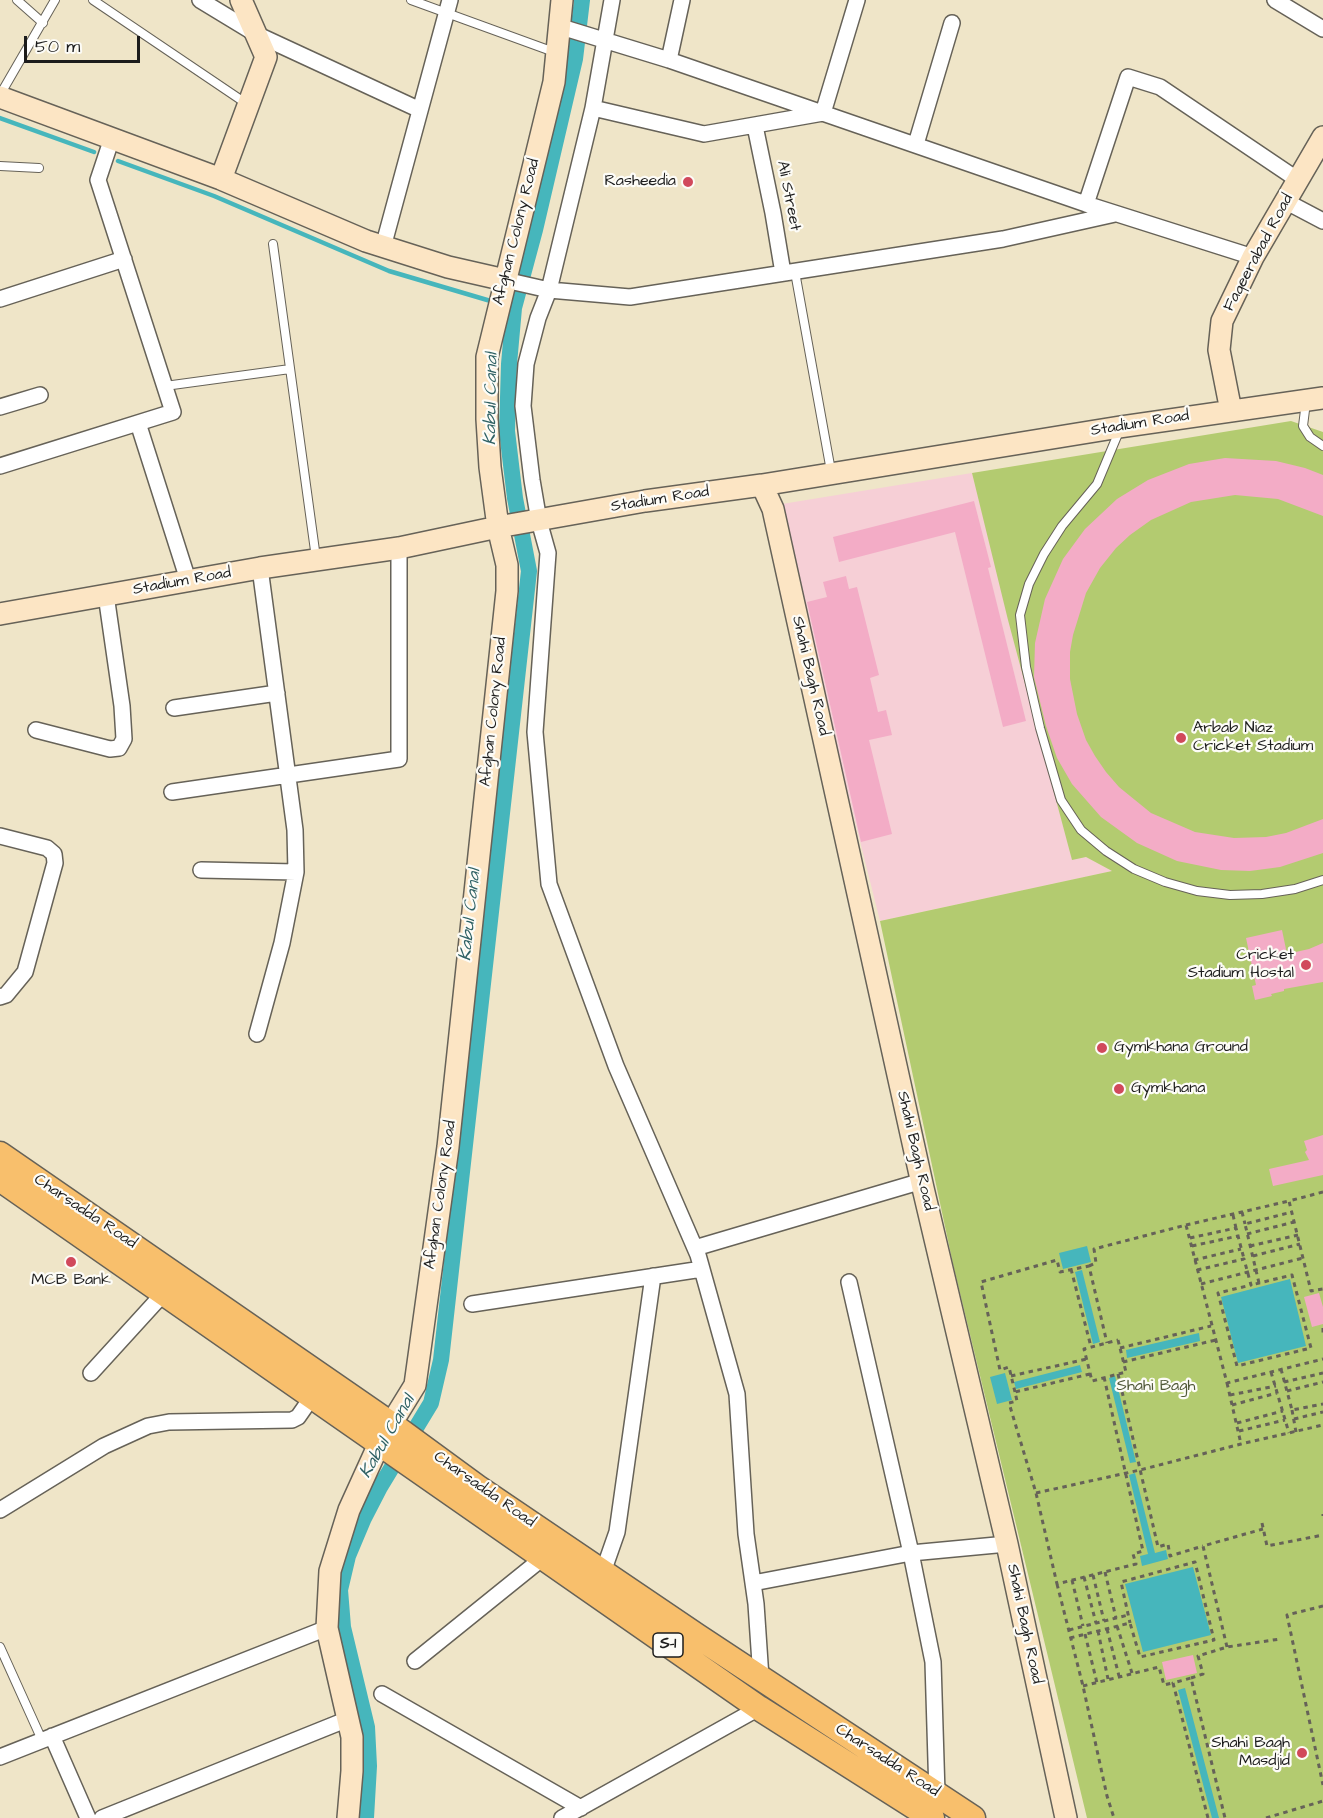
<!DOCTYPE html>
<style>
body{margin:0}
#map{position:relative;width:1323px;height:1818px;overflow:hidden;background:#efe5c8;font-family:"Architects Daughter",sans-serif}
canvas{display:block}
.scale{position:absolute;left:24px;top:36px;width:116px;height:27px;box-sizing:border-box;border:3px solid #1c1c1c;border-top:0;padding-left:8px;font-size:18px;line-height:21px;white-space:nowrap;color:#1c1c1c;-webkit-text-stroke:4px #fdfcf7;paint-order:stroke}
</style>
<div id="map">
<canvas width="1323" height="1818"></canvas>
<div class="scale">50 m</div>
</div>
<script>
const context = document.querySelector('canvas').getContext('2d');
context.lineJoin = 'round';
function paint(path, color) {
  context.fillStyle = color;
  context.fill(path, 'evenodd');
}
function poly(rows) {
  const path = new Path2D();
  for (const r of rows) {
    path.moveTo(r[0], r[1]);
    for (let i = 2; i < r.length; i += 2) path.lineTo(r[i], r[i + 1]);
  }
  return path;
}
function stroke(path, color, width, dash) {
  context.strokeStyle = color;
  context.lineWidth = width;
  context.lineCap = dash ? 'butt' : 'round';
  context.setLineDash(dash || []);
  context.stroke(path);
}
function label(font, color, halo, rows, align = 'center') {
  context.font = font + ' "Architects Daughter",sans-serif';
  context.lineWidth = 4.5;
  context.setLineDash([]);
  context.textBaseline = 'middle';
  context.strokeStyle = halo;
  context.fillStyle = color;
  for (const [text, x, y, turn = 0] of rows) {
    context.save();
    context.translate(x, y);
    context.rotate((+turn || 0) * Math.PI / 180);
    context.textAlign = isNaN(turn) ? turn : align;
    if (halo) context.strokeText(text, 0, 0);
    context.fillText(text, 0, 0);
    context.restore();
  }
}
const built = poly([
 [972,473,1072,859,1086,857,1113,871,880,921,776,505]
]);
const green = poly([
 [1291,421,1323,432,1323,1818,1087,1818,953,1264,880,921,1112,871,1086,857,1072,860,1008,620,972,473]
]);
const water = poly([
 [1087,1246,1091,1262,1063,1269,1059,1253],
 [1082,1270,1100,1342,1093,1344,1075,1272],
 [1290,1279,1306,1346,1238,1363,1221,1297],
 [1199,1333,1200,1341,1127,1358,1126,1350],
 [1080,1365,1082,1372,1016,1389,1014,1382],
 [1005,1373,1012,1400,997,1404,990,1377],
 [1115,1376,1136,1462,1130,1463,1109,1378],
 [1135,1473,1155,1553,1166,1550,1168,1559,1142,1566,1140,1556,1148,1554,1129,1475],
 [1193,1567,1211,1635,1143,1652,1125,1584],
 [1185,1688,1219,1818,1212,1818,1178,1690]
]);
const stream = poly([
 [0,118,94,152],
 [118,161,214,196,389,271,494,302]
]);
const canal = poly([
 [366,1818,369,1766,367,1727,343,1627,340,1590,348,1556,364,1518,380,1487,431,1403,441,1360,529,571,515,498,507,431,509,364,514,308,535,230,575,59,582,0]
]);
const building = poly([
 [1225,458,1276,461,1305,468,1323,475,1323,516,1278,499,1235,495,1191,502,1151,520,1130,535,1116,548,1100,568,1086,593,1073,635,1070,652,1070,679,1077,714,1086,740,1095,756,1106,772,1119,787,1151,813,1195,832,1234,838,1266,837,1286,833,1323,819,1323,853,1280,867,1250,871,1221,870,1177,861,1137,843,1101,817,1072,784,1057,758,1046,726,1034,677,1035,643,1045,599,1063,559,1085,529,1117,499,1148,480,1189,464],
 [974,501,991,567,988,568,1026,721,1003,727,955,532,839,562,833,537],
 [846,576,849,589,857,587,879,675,870,678,878,712,886,710,892,735,869,740,892,834,861,842,807,602,827,597,823,582],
 [1282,930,1287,954,1309,949,1323,943,1323,982,1284,989,1284,991,1271,994,1272,996,1255,1000,1252,986,1256,985,1246,938],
 [1323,1135,1323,1175,1273,1186,1269,1169,1309,1160,1305,1152,1307,1150,1304,1141],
 [1319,1293,1323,1307,1323,1324,1312,1327,1304,1297],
 [1193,1655,1197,1673,1166,1680,1162,1662]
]);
const path = poly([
 [1323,1192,1289,1201,1311,1291,1323,1289],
 [1242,1212,1245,1224],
 [1233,1215,1236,1228],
 [1186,1225,1289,1201],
 [1247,1234,1294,1222],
 [1190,1238,1236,1228,1244,1259],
 [1192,1246,1238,1236],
 [1250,1246,1298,1235],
 [1253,1256,1300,1244],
 [1194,1260,1241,1249],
 [1089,1266,1096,1263,1094,1249,1186,1225,1227,1383,1323,1359],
 [1071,1269,1091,1347],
 [1197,1270,1244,1259,1251,1285,1218,1293,1237,1366,1311,1348,1292,1275,1251,1285],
 [1259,1283,1245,1224,1292,1212],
 [1201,1284,1303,1258],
 [1323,1328,1323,1333],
 [1118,1340,1126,1372,1092,1381,1084,1349,1118,1340],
 [1120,1348,1211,1326],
 [1123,1362,1216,1340],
 [1281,1369,1292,1410,1323,1404],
 [1271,1372,1289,1433],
 [1090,1374,1015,1392,1017,1401,1009,1403,1036,1493,1057,1584,1136,1564,1133,1554,1143,1551,1104,1377],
 [1118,1374,1158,1547,1168,1544,1170,1556,1203,1546],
 [1011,1376,1087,1359],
 [1284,1382,1323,1373],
 [1227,1383,1241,1444],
 [1287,1391,1323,1382],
 [1015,1392,1009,1367,1000,1370,981,1282,1057,1260,1060,1272,1089,1266,1107,1343],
 [1230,1395,1276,1386],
 [1232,1405,1277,1393],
 [1292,1410,1296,1432],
 [1294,1419,1323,1412],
 [1237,1423,1283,1411],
 [1239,1431,1285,1420],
 [1036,1493,1140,1470,1241,1444,1323,1425],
 [1323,1514,1323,1516],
 [1262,1523,1267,1546,1323,1535],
 [1105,1572,1116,1618],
 [1093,1575,1104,1621],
 [1084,1577,1096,1623],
 [1072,1580,1083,1626],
 [1057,1584,1083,1686,1107,1796,1114,1818],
 [1323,1606,1287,1615,1323,1785],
 [1117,1626,1132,1673],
 [1107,1629,1119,1676],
 [1069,1630,1128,1615],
 [1098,1631,1108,1679],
 [1085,1634,1097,1683],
 [1070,1638,1130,1623,1140,1657,1214,1640,1195,1562,1121,1582,1130,1623],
 [1227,1647,1203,1546,1263,1529],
 [1191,1678,1203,1674,1198,1656,1227,1647,1280,1639],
 [1083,1686,1159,1667,1164,1685,1172,1683],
 [1208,1818,1173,1683,1191,1678,1225,1818],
 [1266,1818,1323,1801]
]);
const lane = poly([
 [17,0,43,23],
 [93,0,247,104],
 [411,0,554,52],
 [0,95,55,0],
 [0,166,39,168],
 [273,244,316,558],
 [795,272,831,471],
 [165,386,290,369],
 [1306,402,1303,426,1310,437,1323,446],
 [1120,429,1097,484,1062,526,1044,554,1029,584,1020,615,1026,667,1040,728,1061,800,1081,830,1106,851,1134,869,1165,882,1197,891,1230,895,1262,894,1295,889,1323,880],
 [0,1647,42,1740]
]);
const street = poly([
 [200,0,256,34,420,110],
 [612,0,593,108,549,290,538,318,526,364,523,406,532,480,539,521,548,553,535,732,549,884,616,1066,698,1255,737,1394,746,1534,756,1604,761,1678],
 [1275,0,1323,29],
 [558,26,669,60,1086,204,1253,257],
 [669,60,682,0],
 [593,108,704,134,823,113,857,0],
 [755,126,773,213,783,273],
 [916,144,952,23],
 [1285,201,1323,221],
 [1086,204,1128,77,1160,87,1298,180],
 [383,247,450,0],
 [505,280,549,290,630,297,1003,239,1115,214],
 [0,299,124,259],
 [0,407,40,395],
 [138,423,188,580],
 [0,466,173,412,98,180,112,138],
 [174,708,277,693],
 [36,730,110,749,119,748,124,739,122,706,106,595],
 [172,792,399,759,399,548],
 [0,836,47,848,54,854,55,863,25,972,6,995,0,997],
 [201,870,296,872],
 [257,1034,282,943,296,872,295,830,260,568],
 [695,1248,922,1181],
 [849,1282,911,1553,933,1662,937,1794],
 [472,1304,702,1269],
 [91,1373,163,1294],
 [0,1510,104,1446,148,1426,169,1422,292,1420,298,1417,312,1397],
 [603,1572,617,1532,653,1276],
 [753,1583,911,1553,1007,1544],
 [415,1661,544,1557],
 [382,1694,581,1808],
 [52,1736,88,1818],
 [0,1757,327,1628],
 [102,1818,348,1719],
 [562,1818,759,1708]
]);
const secondary = poly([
 [0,97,221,179,366,241,448,267,505,280],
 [221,179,266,57,241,0],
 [1231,411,1219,350,1222,321,1253,257,1323,137],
 [762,485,773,509,923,1188,1007,1544,1066,1818],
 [0,614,260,568,399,548,498,527,645,501,762,485,1120,427,1323,398],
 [391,1424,415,1385,448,1147,507,591,507,565,498,527,490,467,487,419,487,357,554,82,562,0],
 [348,1818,352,1771,352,1737,327,1628,330,1571,349,1510,379,1444]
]);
const primary = poly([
 [0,1154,391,1424,477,1487,697,1636,973,1818],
 [0,1179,759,1708,932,1818]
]);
const markers = [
 [688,182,6,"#d1495b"],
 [1181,738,6,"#d1495b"],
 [1306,965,6,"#d1495b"],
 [1102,1048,6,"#d1495b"],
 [1119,1089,6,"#d1495b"],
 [71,1262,6,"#d1495b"],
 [1302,1753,6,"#d1495b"]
];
const shields = [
 [668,1645,30]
];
const shieldNames = [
 ["S-1",668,1645]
];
const poiNames = [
 ["Rasheedia",676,182],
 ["Arbab Niaz",1193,729,"left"],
 ["Cricket Stadium",1193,747,"left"],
 ["Cricket",1294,956],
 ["Stadium Hostal",1294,974],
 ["Gymkhana Ground",1114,1048,"left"],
 ["Gymkhana",1131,1089,"left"],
 ["MCB Bank",71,1281,"center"],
 ["Shahi Bagh",1290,1744],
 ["Masdjid",1290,1762]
];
const streetNames = [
 ["Ali Street",788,196,79],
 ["Afghan Colony Road",517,232,-76],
 ["Faqeerabad Road",1259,253,-62],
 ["Stadium Road",1140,424,-9],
 ["Stadium Road",660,500,-9],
 ["Stadium Road",182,582,-10],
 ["Shahi Bagh Road",810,676,77],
 ["Afghan Colony Road",494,712,-84],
 ["Shahi Bagh Road",915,1151,77],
 ["Afghan Colony Road",441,1195,-82],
 ["Charsadda Road",85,1212,34],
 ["Charsadda Road",484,1490,35],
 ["Shahi Bagh Road",1024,1624,78],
 ["Charsadda Road",887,1761,33]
];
const parkNames = [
 ["Shahi Bagh",1156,1387]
];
const waterNames = [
 ["Kabul Canal",492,399,-89],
 ["Kabul Canal",471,915,-84],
 ["Kabul Canal",388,1437,-60]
];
paint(built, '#f6cfd6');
paint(green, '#b3cb70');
paint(water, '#46b6bc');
stroke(stream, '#46b6bc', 4.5);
stroke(canal, '#46b6bc', 16);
paint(building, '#f3acc6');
stroke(lane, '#666258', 10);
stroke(street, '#666258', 18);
stroke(secondary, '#666258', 24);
stroke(primary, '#666258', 27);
stroke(path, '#666258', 3, [4.5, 4.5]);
stroke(lane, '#fff', 8);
stroke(street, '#fff', 15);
stroke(secondary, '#fce5c4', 21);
stroke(primary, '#f8bf6c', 24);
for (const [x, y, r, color] of markers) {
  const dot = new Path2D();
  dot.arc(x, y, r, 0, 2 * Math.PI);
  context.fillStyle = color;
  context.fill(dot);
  stroke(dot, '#fdfcf7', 2);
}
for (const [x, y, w] of shields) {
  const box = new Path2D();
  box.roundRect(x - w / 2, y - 12, w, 24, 4.5);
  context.fillStyle = '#fdfcf7';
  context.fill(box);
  stroke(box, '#1c1c1c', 1.5);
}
label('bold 15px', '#1c1c1c', null, shieldNames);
label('16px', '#1c1c1c', '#fdfcf7', poiNames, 'right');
label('16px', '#1c1c1c', '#fdfcf7', streetNames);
label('16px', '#515939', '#fdfcf7', parkNames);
label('italic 18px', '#2f6164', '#fdfcf7', waterNames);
</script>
